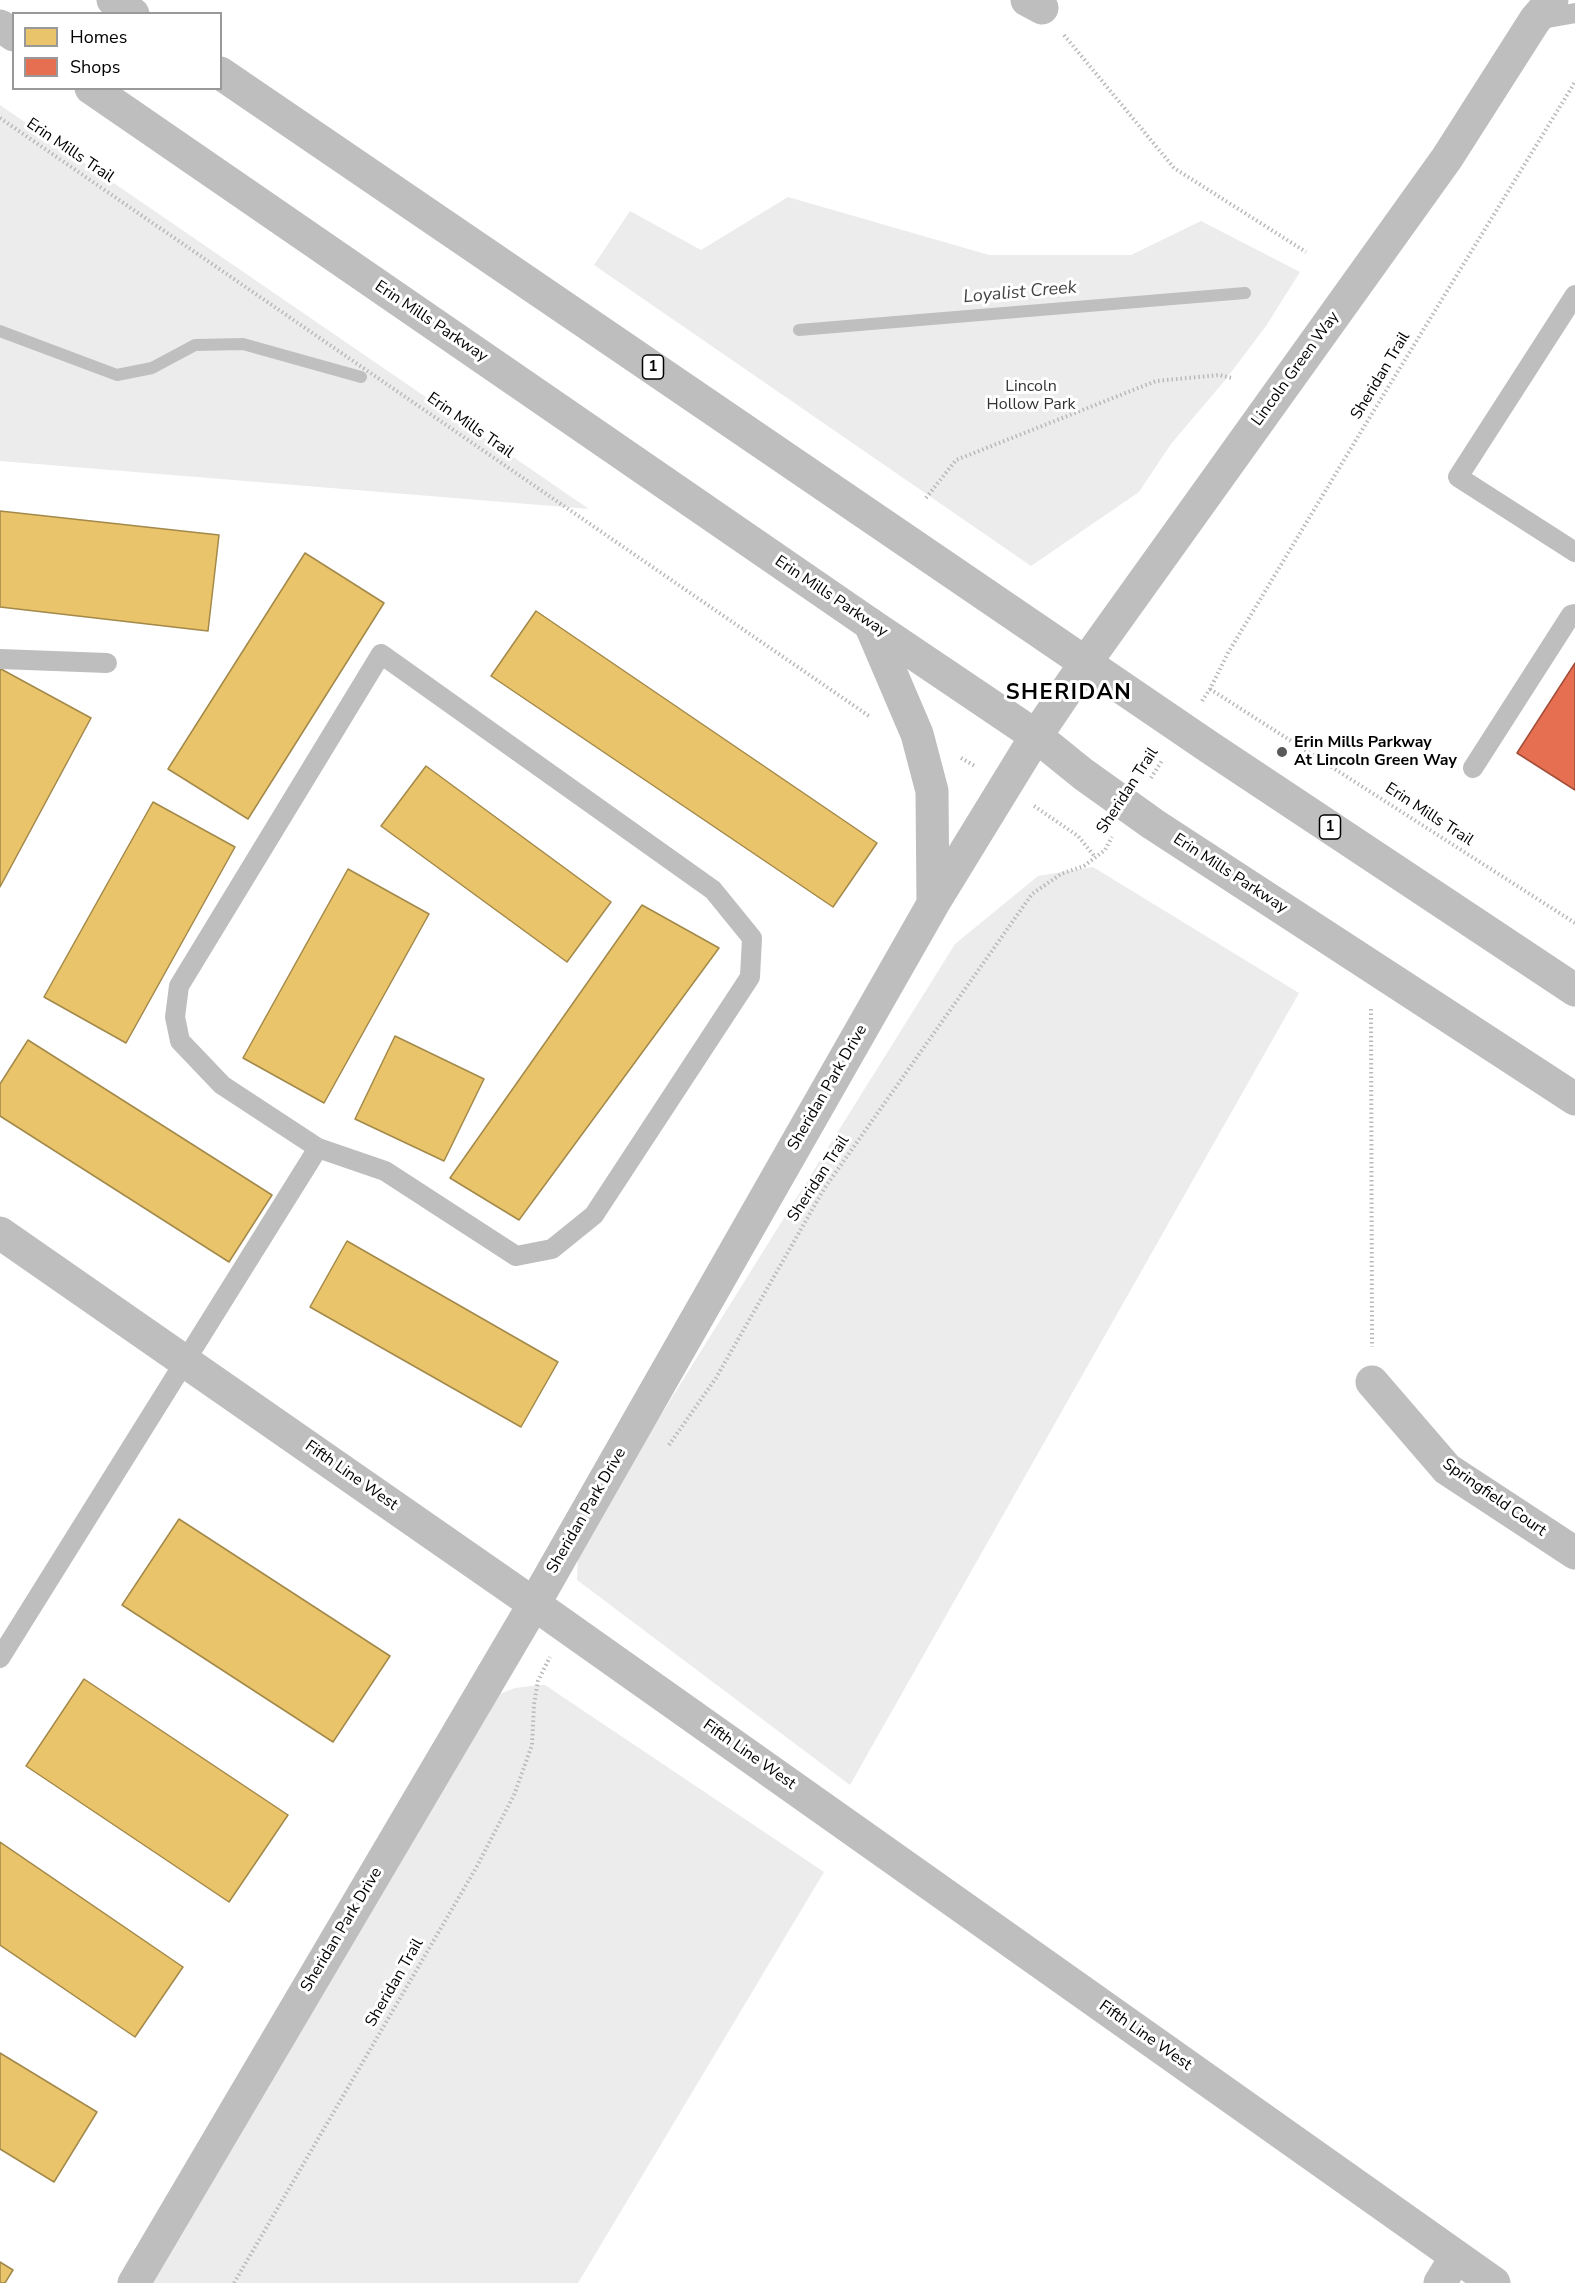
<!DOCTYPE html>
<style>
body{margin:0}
#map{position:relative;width:1575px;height:2283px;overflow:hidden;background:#fff;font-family:"Nunito Sans",sans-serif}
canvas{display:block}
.legend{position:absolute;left:12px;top:12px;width:210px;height:78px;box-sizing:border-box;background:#fff;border:2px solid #999;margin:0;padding:8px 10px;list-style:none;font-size:18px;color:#000}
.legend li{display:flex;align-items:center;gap:12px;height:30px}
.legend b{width:30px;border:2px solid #999}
</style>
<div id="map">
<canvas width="1575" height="2283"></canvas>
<ul class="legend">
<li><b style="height:16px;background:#e9c46a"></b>Homes</li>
<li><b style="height:16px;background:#e76f51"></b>Shops</li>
</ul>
</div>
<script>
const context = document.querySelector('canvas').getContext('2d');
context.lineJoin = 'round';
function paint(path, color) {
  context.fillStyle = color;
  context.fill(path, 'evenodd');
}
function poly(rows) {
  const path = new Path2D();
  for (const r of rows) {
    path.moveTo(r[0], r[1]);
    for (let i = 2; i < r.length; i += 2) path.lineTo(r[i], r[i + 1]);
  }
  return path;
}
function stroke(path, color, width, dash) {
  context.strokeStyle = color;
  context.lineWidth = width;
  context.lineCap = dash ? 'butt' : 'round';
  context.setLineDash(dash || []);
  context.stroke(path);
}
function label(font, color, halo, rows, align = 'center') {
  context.font = font + ' "Nunito Sans",sans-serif';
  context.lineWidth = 6;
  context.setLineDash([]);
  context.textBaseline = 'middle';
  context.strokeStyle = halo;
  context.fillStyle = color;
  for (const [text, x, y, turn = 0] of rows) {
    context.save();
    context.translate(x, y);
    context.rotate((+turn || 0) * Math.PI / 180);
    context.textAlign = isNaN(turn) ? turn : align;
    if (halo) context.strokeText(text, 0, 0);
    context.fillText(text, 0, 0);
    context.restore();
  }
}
const green = poly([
 [0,105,589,509,0,461],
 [788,197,989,255,1131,255,1201,221,1300,272,1266,326,1226,379,1171,444,1139,492,1031,566,594,265,630,211,701,250],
 [1093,867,1299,993,850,1785,577,1580,578,1548,955,944,1038,876],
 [538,1685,545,1685,824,1872,578,2283,153,2283,492,1697,515,1688]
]);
const homes = poly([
 [0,511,219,535,208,631,0,607,0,511],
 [305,553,384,603,248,819,168,769,305,553],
 [536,611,877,843,833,907,491,676,536,611],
 [1,669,91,718,0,887,0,671,1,669],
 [426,766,611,902,567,962,381,826,426,766],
 [153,802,235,847,126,1043,44,997,153,802],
 [348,869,429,914,324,1103,243,1058,348,869],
 [642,905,719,948,519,1220,450,1178,642,905],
 [395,1036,484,1079,444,1161,355,1119,395,1036],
 [28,1040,272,1195,229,1262,0,1116,0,1084,28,1040],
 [347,1241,558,1362,521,1427,310,1307,347,1241],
 [179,1519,390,1656,333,1742,122,1605,179,1519],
 [84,1679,288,1815,229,1902,26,1766,84,1679],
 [0,1842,183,1967,135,2037,0,1945,0,1842],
 [0,2053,97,2112,54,2182,0,2149,0,2053],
 [0,2262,13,2270,5,2283,0,2283,0,2262]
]);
const shops = poly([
 [1575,663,1575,790,1517,753,1575,663]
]);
const stream = poly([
 [799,330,1245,293],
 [0,331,117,375,152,368,195,345,243,344,361,377]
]);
const path = poly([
 [1064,35,1174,168,1306,252],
 [0,118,869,716],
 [926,498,956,460,1156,381,1219,375,1232,378],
 [1210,689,1575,923],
 [1202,701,1210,689,1228,653,1362,430,1575,82],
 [961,758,975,766],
 [1151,778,1163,759],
 [1034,806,1078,836,1095,857],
 [1371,1009,1372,1347],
 [669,1445,716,1378,824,1189,1032,894,1061,874,1084,866,1105,850,1112,837],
 [234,2283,476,1868,514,1795,532,1745,534,1704,538,1681,550,1657]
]);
const service = poly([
 [1536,20,1575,13],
 [1575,295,1458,477,1575,552],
 [0,659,107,663],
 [1473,768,1571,615,1575,614],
 [0,1658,318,1148,222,1085,180,1041,175,1017,179,986,381,654,713,890,752,938,750,977,594,1215,552,1249,516,1256,385,1171,318,1148]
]);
const minor = poly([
 [1027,0,1042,8],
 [1372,1382,1447,1469,1575,1553],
 [1440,2283,1456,2257]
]);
const tertiary = poly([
 [870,624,917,734,932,791,933,904],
 [0,1233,534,1604,1494,2283],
 [134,2283,534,1604,933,904,1036,736,1086,662,1447,158,1535,20,1552,0]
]);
const primary = poly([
 [113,0,133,14],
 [0,26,14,35],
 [220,73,1209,747,1575,990],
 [91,88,870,624,1036,736,1083,774,1153,824,1575,1099]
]);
const markers = [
 [1282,752,6,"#595959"]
];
const shields = [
 [653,367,21],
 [1330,827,21]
];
const shieldNames = [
 ["1",653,367],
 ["1",1330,827]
];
const streetNames = [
 ["Erin Mills Trail",70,151,34],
 ["Erin Mills Parkway",431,322,34],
 ["Lincoln Green Way",1296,369,-54],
 ["Sheridan Trail",1381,376,-59],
 ["Erin Mills Trail",470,426,35],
 ["Erin Mills Parkway",831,597,34],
 ["Sheridan Trail",1128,791,-57],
 ["Erin Mills Trail",1429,815,33],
 ["Erin Mills Parkway",1230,874,33],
 ["Sheridan Park Drive",828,1088,-60],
 ["Sheridan Trail",819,1179,-57],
 ["Fifth Line West",351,1476,35],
 ["Springfield Court",1494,1498,35],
 ["Sheridan Park Drive",587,1511,-60],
 ["Fifth Line West",749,1755,35],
 ["Sheridan Park Drive",342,1930,-59],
 ["Sheridan Trail",395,1983,-60],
 ["Fifth Line West",1145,2036,35]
];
const parkNames = [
 ["Lincoln",1031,387],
 ["Hollow Park",1031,405]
];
const poiNames = [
 ["Erin Mills Parkway",1294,743],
 ["At Lincoln Green Way",1294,761]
];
const waterNames = [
 ["Loyalist Creek",1020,293,-5]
];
const districtNames = [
 ["SHERIDAN",1069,694]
];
paint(green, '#ececec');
paint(homes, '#e9c46a');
stroke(homes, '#a3894a', 1.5);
paint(shops, '#e76f51');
stroke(shops, '#a24e39', 1.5);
stroke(stream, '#bfbfbf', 12);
stroke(path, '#b9b9b9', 4, [1.5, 3]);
stroke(service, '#bebebe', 20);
stroke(minor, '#bebebe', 33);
stroke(tertiary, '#bebebe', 33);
stroke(primary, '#bebebe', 33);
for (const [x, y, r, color] of markers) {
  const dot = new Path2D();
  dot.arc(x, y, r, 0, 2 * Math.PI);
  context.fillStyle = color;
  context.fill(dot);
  stroke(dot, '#fff', 2);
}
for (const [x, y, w] of shields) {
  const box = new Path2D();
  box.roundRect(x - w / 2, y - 12, w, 24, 4.5);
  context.fillStyle = '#fff';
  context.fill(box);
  stroke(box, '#000', 1.5);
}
label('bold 15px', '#000', null, shieldNames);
label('16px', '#000', '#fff', streetNames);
label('16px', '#333', '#fff', parkNames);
label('bold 16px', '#000', '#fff', poiNames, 'left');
label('italic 18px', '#444', '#fff', waterNames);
context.letterSpacing = '1.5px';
label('bold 22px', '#000', '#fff', districtNames);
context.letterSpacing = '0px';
</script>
